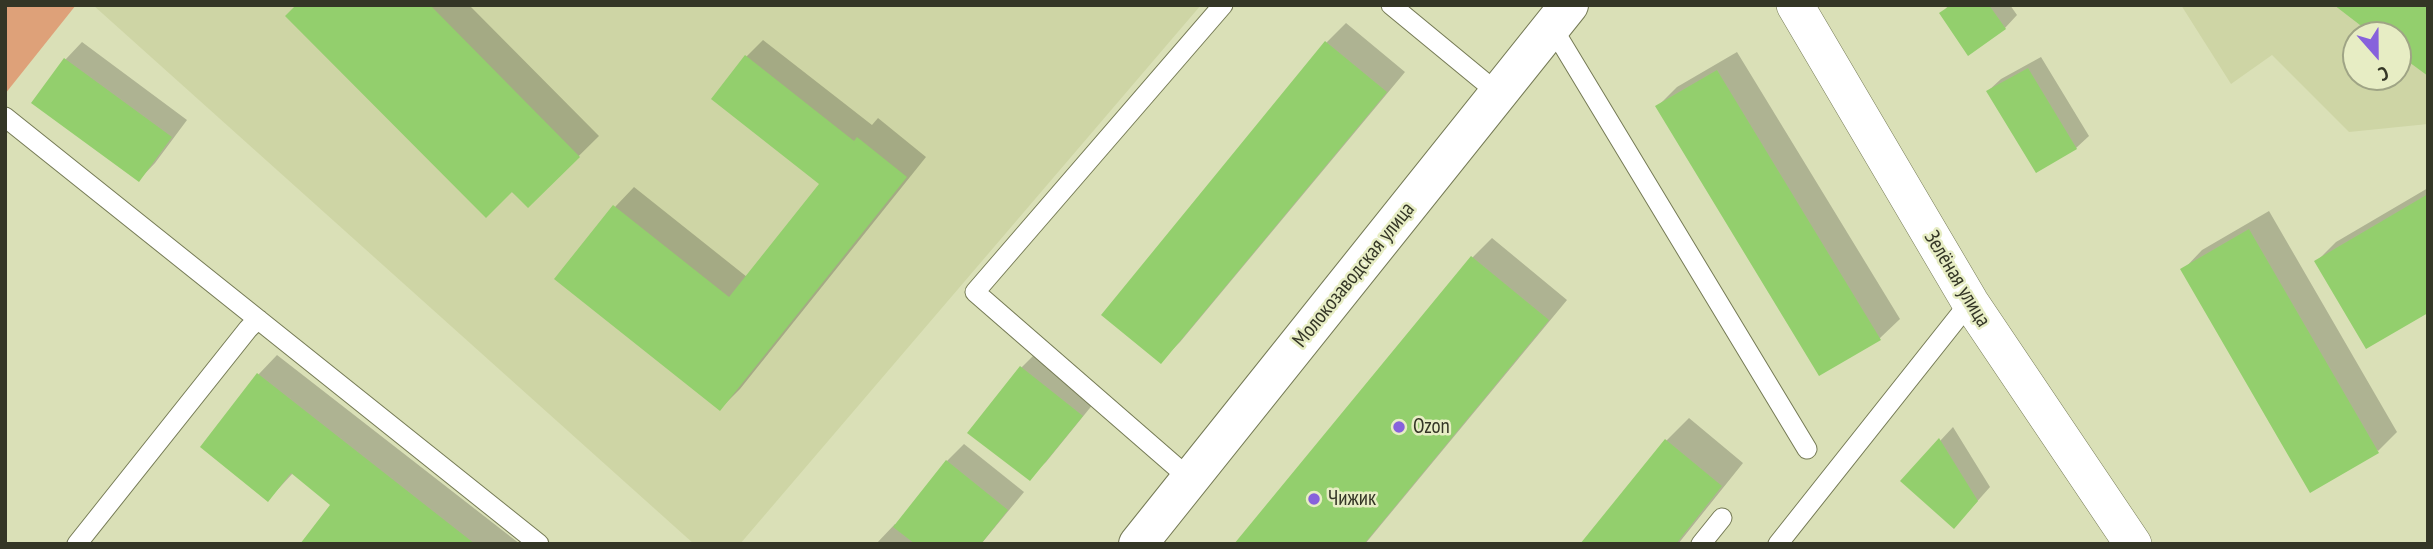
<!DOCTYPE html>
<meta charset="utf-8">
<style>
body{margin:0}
#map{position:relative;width:2433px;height:549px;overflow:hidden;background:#dae0b7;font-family:"PT Sans Narrow",sans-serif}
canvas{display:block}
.frame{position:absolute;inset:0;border:7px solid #343626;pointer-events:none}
.north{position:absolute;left:2342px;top:21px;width:70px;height:70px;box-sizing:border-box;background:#e7edc4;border:2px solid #9fa485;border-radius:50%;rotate:159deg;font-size:19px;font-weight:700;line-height:28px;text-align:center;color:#343626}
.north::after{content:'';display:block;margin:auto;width:24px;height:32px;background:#8762dc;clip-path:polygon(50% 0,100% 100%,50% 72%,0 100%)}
</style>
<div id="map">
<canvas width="2433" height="549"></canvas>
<div class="frame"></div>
<div class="north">С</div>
</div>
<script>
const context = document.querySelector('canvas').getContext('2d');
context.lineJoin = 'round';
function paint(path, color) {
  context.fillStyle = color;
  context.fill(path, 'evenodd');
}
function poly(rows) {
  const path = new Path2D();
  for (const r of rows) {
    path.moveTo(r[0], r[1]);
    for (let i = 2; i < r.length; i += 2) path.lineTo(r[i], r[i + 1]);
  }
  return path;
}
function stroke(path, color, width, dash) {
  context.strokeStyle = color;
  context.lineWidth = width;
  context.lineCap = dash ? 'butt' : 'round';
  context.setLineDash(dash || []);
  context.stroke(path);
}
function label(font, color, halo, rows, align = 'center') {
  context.font = font + ' "PT Sans Narrow",sans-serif';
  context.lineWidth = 5;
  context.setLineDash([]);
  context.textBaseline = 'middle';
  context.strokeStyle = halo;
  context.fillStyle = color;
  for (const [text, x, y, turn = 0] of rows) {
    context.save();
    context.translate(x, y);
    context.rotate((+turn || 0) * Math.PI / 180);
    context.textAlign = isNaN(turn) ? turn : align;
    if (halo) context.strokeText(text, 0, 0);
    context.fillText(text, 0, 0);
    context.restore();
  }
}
const built = poly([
 [93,5,1201,5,740,544,694,544],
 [2181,5,2428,5,2428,124,2349,132,2272,55,2231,84],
 [2356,35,2398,35,2398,77,2356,77]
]);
const green = poly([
 [5,5,76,5,5,94]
]);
const shadow = poly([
 [299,5,469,5,599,136,528,206],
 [1949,5,2010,5,2017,15,2005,28,1942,13],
 [1346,23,1405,72,1180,342,1160,362,1327,42],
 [763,40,872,125,878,118,926,157,740,389,720,409,615,207,634,187,747,277,822,184,746,57],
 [82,42,187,120,155,163,139,180,34,103,66,59],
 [1737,52,1900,319,1880,338,1820,373,1658,106,1677,87],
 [2041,57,2089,136,2076,148,1988,91,2001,79],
 [2428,188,2428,311,2316,262,2336,242],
 [2269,211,2397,432,2378,451,2183,270,2202,250],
 [1492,238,1567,300,1365,544,1236,544,1473,257],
 [1039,350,1098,398,1046,462,1029,478,970,433,1022,367],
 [277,355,520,544,302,544,332,505,293,473,268,500,258,375],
 [1689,418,1743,463,1678,544,1582,544,1666,441],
 [1953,427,1990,487,1966,514,1903,481],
 [964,444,1024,492,981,544,876,544,895,524,897,525,947,461]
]);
const building = poly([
 [296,5,430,5,580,157,528,208,512,192,486,218,285,16],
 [1951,5,1989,5,2006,29,1968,56,1939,13],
 [2334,5,2428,5,2428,76,2398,54,2398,35,2373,35],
 [1325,41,1387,92,1161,364,1101,315],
 [745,55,854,141,857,137,907,177,720,411,554,279,613,205,729,297,819,184,711,99],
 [64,58,172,137,139,182,31,103],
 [2028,68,2077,149,2036,173,1986,91],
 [1717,70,1881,340,1819,376,1655,106],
 [2428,194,2428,313,2366,349,2314,261],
 [2249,229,2379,453,2310,493,2180,269],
 [1471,256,1549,320,1364,544,1234,544],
 [1020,366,1083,416,1030,481,967,433],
 [257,373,475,544,300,544,330,505,291,473,268,502,200,447],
 [1939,438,1978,501,1954,529,1900,481],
 [1665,439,1722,486,1676,544,1580,544],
 [946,460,1008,510,981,544,915,544,893,527]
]);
const lane = poly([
 [1391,5,1499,94],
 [1552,27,1807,449],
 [5,117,539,544],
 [1190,479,975,292,1223,5],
 [77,544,248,329,258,319],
 [1701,544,1722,518],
 [1778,544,1970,302]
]);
const street = poly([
 [1795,5,1970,302,2133,544]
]);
const secondary = poly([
 [1138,544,1569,5]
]);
const markers = [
 [1399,427,7,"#8762dc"],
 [1314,499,7,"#8762dc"]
];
const streetNames = [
 ["Молокозаводская улица",1354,275,-51],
 ["Зелёная улица",1957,279,59]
];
const poiNames = [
 ["Ozon",1413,427],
 ["Чижик",1328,499]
];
paint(built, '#ced5a5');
paint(green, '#dea179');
paint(shadow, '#0003');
paint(building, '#93cf6d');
stroke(lane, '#757a55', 21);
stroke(street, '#757a55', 38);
stroke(secondary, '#757a55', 40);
stroke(lane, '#fff', 19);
stroke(street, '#fff', 37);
stroke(secondary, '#fff', 38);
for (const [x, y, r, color] of markers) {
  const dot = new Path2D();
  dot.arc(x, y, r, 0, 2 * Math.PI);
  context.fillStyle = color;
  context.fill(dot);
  stroke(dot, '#e7edc4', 2.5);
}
label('21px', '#343626', '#e7edc4', streetNames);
label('21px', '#343626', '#e7edc4', poiNames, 'left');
</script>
